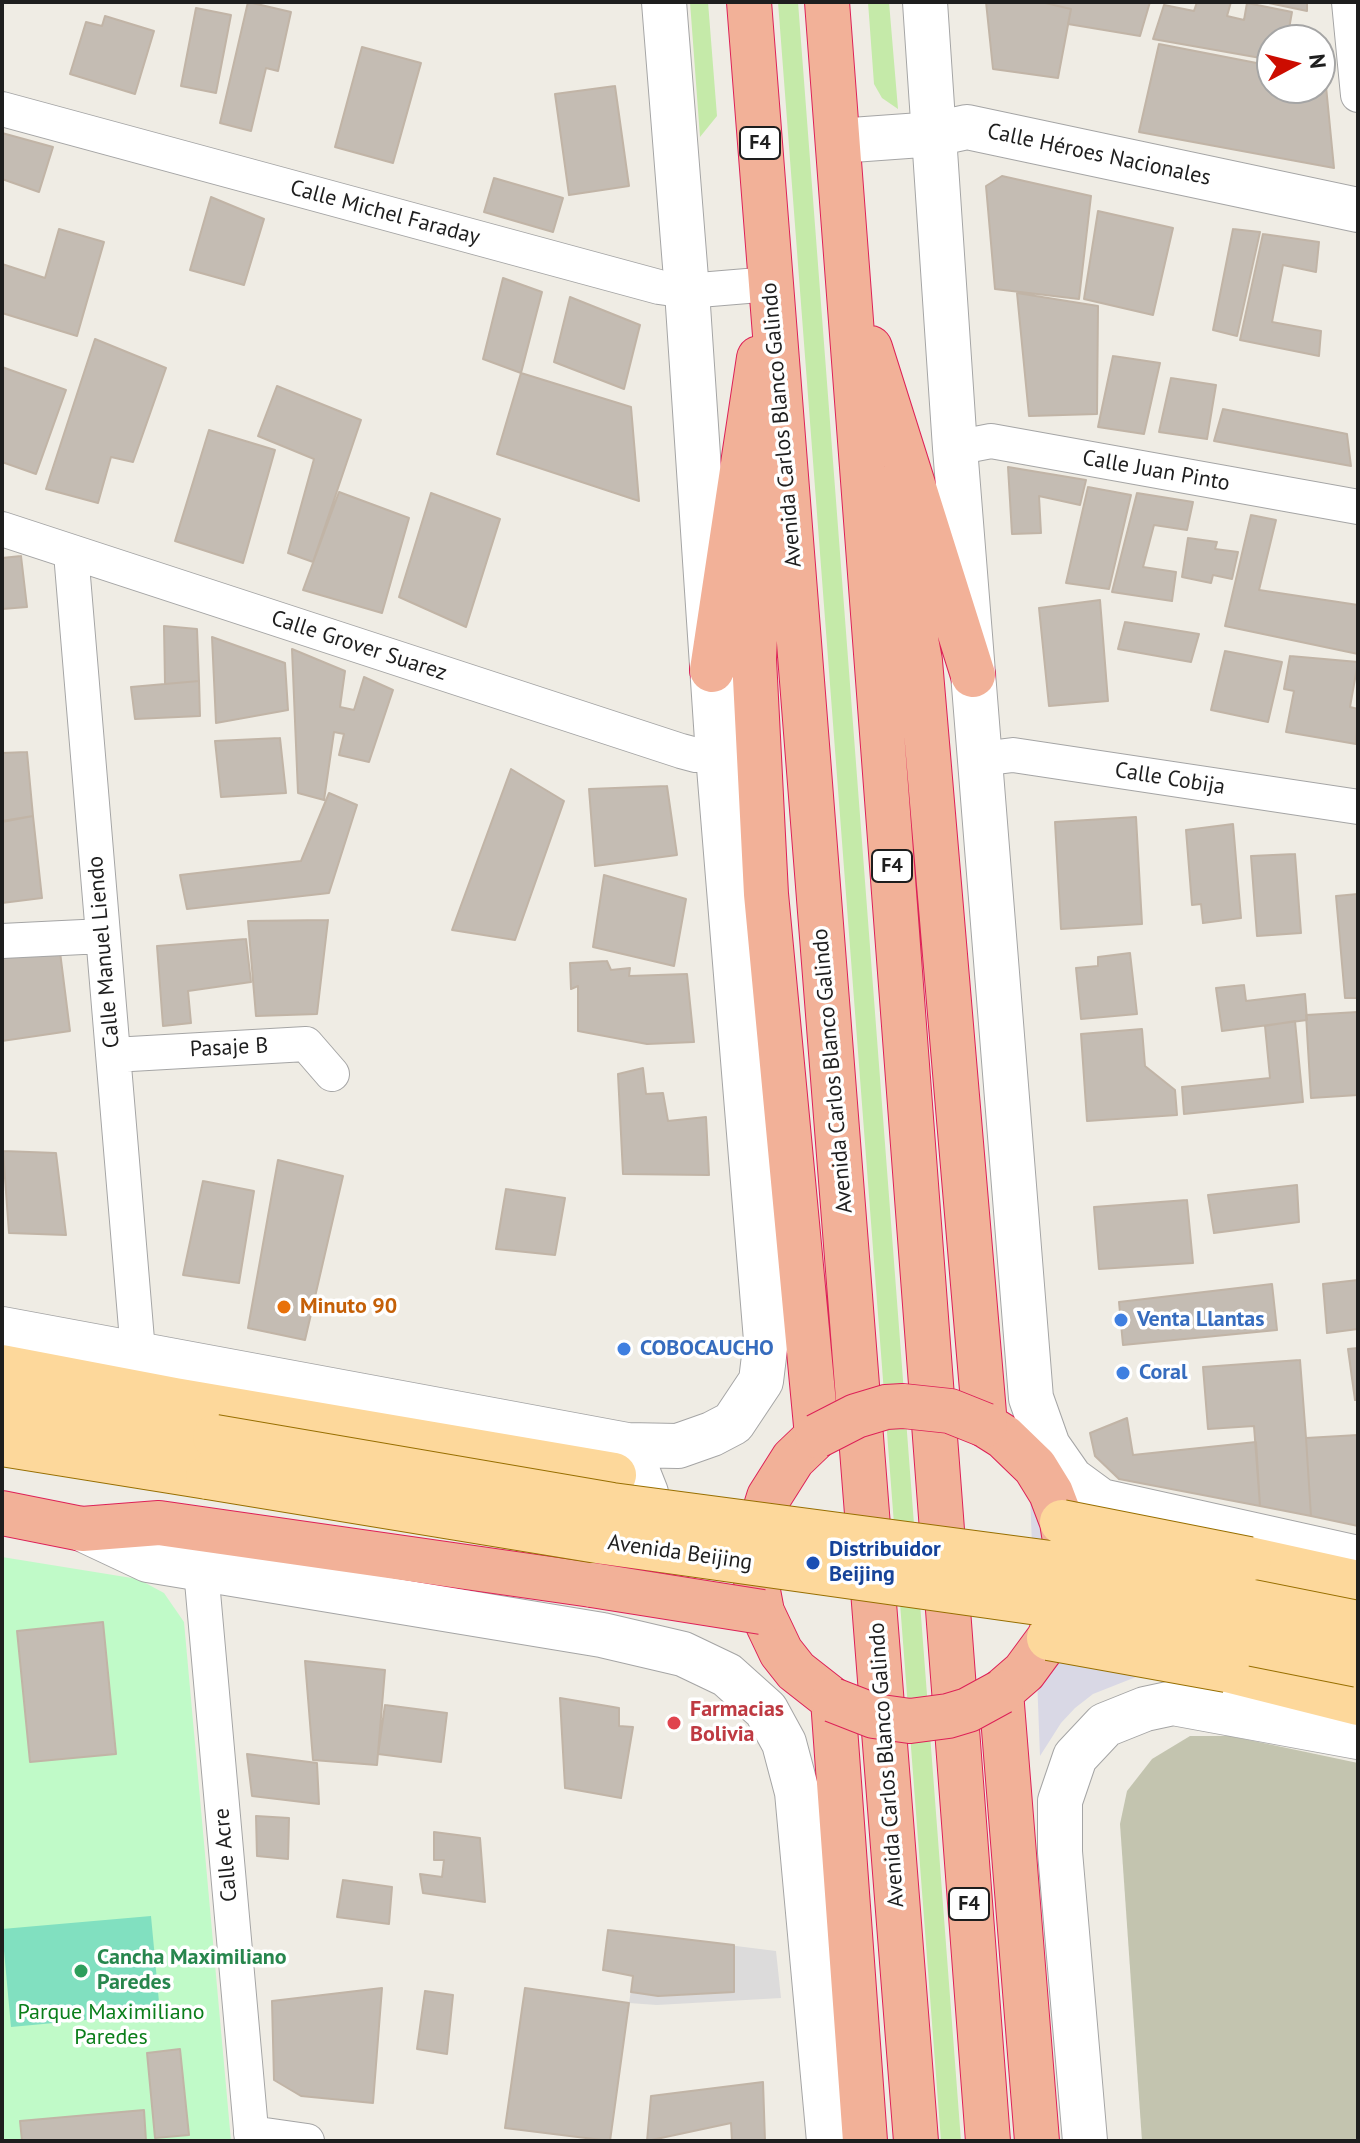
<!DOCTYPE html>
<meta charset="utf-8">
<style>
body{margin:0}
#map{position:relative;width:1360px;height:2143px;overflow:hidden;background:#efece4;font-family:"PT Sans",sans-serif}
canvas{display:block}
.frame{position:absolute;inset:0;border:4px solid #1e1e1e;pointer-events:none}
.north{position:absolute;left:1256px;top:24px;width:80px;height:80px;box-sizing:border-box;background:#fff;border:2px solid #a5a5a5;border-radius:50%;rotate:83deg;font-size:22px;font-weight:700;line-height:32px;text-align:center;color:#1e1e1e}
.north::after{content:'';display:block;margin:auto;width:28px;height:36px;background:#cc0c00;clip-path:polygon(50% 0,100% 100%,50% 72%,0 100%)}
</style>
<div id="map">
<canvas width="1360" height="2143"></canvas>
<div class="frame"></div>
<div class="north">N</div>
</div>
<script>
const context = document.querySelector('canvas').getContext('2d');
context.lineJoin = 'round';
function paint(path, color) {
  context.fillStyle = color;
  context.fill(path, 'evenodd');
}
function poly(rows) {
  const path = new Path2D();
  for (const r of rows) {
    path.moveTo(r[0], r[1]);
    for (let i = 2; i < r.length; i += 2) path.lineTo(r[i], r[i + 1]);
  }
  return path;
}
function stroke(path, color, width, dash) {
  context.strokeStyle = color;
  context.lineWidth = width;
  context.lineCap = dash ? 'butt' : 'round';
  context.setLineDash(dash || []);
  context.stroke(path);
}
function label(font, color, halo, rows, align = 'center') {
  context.font = font + ' "PT Sans",sans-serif';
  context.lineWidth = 7;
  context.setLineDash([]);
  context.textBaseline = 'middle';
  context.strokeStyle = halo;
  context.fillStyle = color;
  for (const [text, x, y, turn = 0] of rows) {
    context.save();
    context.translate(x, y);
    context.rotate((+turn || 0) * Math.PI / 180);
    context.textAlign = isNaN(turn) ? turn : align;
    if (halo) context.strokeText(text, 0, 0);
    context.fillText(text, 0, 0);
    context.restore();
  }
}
const residential = poly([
 [608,1930,776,1951,781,1998,657,2005,629,2003,633,1976,603,1970]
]);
const construction = poly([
 [1190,1736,1230,1736,1358,1763,1358,2141,1142,2141,1120,1824,1127,1791,1152,1759]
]);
const grass = poly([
 [690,2,708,2,717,116,700,137],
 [778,2,798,2,961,2141,941,2141],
 [868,2,889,2,898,109,882,98,874,84]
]);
const park = poly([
 [2,1557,138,1579,164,1593,184,1622,231,2141,2,2141]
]);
const pitch = poly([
 [151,1916,160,2013,11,2027,2,1929]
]);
const plaza = poly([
 [1029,1467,1134,1664,1136,1677,1093,1694,1075,1708,1061,1723,1040,1756]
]);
const building = poly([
 [248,2,291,12,278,71,266,68,251,131,220,123,248,2],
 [986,2,1041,2,1071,9,1058,78,993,69,986,2],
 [1041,2,1150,2,1140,36,1068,24,1071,9,1041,2],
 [1197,2,1231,2,1227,16,1244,20,1247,3,1292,12,1287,40,1272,40,1272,60,1153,39,1164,5,1194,11,1197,2],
 [1264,2,1307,2,1307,11,1264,2],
 [196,8,231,15,216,93,181,86,196,8],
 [105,16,154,31,135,94,70,74,86,22,102,26,105,16],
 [1159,44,1272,66,1272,88,1320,88,1320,75,1325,76,1334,168,1139,132,1159,44],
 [362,47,421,63,393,163,335,147,362,47],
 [615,86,629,186,569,195,555,94,615,86],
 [2,133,53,147,39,192,2,179,2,133],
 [1002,176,1091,196,1079,299,995,289,986,186,1002,176],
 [494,178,563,198,553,232,484,212,494,178],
 [211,197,264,219,244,285,190,270,211,197],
 [1098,211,1173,228,1153,315,1084,299,1098,211],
 [59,229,104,242,77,336,2,313,2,264,45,278,59,229],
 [1233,229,1260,232,1237,336,1213,330,1233,229],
 [1263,234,1319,242,1316,272,1283,265,1272,322,1321,331,1319,356,1240,340,1263,234],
 [503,278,542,292,521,373,483,359,503,278],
 [1017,293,1098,306,1097,414,1029,416,1017,293],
 [570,297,640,325,624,389,554,362,570,297],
 [95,339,166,368,133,462,111,457,98,503,46,489,95,339],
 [1113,356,1160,363,1144,434,1098,427,1113,356],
 [2,367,66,390,36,474,2,462,2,367],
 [521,373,631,407,639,501,497,454,521,373],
 [1171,378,1216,385,1207,439,1159,432,1171,378],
 [277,386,361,420,313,562,288,553,314,459,258,436,277,386],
 [1223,409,1347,434,1351,466,1214,441,1223,409],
 [209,430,275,450,243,563,175,541,209,430],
 [1008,467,1086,480,1080,505,1039,496,1041,533,1012,534,1008,467],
 [1088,487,1131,495,1109,589,1066,583,1088,487],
 [339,492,409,518,382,613,303,590,339,492],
 [431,493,500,519,466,627,399,597,431,493],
 [1137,493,1193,502,1187,530,1154,525,1143,567,1176,572,1172,601,1112,592,1137,493],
 [1251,515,1276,520,1259,590,1358,605,1358,654,1225,626,1251,515],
 [1188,538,1217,542,1215,549,1238,552,1232,579,1213,575,1211,583,1182,577,1188,538],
 [21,556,27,607,2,609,2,558,21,556],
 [1100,600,1108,701,1049,706,1039,608,1100,600],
 [1125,622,1199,634,1191,662,1118,649,1125,622],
 [164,626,197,629,199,681,165,684,164,626],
 [212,637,285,663,288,710,216,723,212,637],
 [292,649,345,671,340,707,354,710,364,677,393,690,369,762,339,755,344,734,334,732,324,800,298,793,292,649],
 [1225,651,1282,662,1268,722,1211,710,1225,651],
 [1290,656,1358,662,1350,707,1358,709,1356,744,1286,732,1294,691,1284,689,1290,656],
 [199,681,200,716,135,719,131,687,199,681],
 [280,738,286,793,221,797,215,741,280,738],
 [27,752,33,816,2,822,2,753,27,752],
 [511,769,564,801,515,940,452,930,511,769],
 [667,786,677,855,595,866,589,789,667,786],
 [329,793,357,805,329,893,187,909,180,875,301,861,329,793],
 [33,816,42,898,2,903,2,821,33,816],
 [1136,817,1142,924,1061,929,1055,822,1136,817],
 [1233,824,1241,918,1203,923,1201,904,1192,905,1186,830,1233,824],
 [1295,854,1301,933,1257,936,1251,856,1295,854],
 [604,875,686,899,674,966,593,947,604,875],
 [1358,894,1358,998,1345,998,1336,896,1358,894],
 [328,920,317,1014,256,1016,248,921,328,920],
 [246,939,251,982,188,991,191,1023,163,1026,157,946,246,939],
 [60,952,70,1031,2,1041,2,953,60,952],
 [1130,953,1137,1014,1081,1019,1076,968,1098,966,1098,957,1130,953],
 [607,961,611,970,630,968,629,976,687,974,694,1042,647,1044,578,1031,578,986,571,989,570,963,607,961],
 [1244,985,1246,1001,1305,994,1307,1020,1222,1031,1216,988,1244,985],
 [1358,1012,1358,1095,1311,1098,1306,1015,1358,1012],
 [1295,1021,1303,1102,1184,1114,1182,1087,1270,1078,1265,1026,1295,1021],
 [1142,1029,1145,1066,1175,1090,1177,1115,1087,1121,1081,1034,1142,1029],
 [643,1068,646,1094,663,1093,668,1121,706,1117,709,1175,623,1174,618,1074,643,1068],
 [3,1151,56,1153,66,1235,9,1233,3,1151],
 [278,1160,343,1176,305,1340,248,1328,278,1160],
 [203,1181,254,1191,239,1283,183,1275,203,1181],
 [1297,1185,1299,1222,1214,1233,1208,1195,1297,1185],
 [506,1189,565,1198,555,1255,496,1249,506,1189],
 [1187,1200,1193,1263,1099,1269,1094,1207,1187,1200],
 [1358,1280,1358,1329,1327,1333,1323,1284,1358,1280],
 [1272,1284,1277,1330,1123,1345,1119,1302,1272,1284],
 [1358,1348,1358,1400,1355,1400,1348,1349,1358,1348],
 [1300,1360,1306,1438,1311,1516,1260,1506,1254,1426,1208,1429,1203,1367,1300,1360],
 [1127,1418,1133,1455,1256,1442,1260,1506,1119,1479,1095,1456,1090,1433,1127,1418],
 [1358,1435,1358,1526,1311,1516,1306,1438,1358,1435],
 [103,1622,116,1754,30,1762,17,1631,103,1622],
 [305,1661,385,1670,377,1765,313,1760,305,1661],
 [560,1698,619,1708,619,1726,633,1727,621,1798,565,1788,560,1698],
 [385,1705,447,1713,441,1762,378,1754,385,1705],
 [247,1754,317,1763,319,1804,252,1796,247,1754],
 [256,1816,289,1818,288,1859,257,1856,256,1816],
 [434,1832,480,1838,485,1902,423,1893,420,1874,442,1877,444,1860,434,1860,434,1832],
 [343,1880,392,1887,389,1924,337,1917,343,1880],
 [608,1930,734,1945,734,1992,658,1996,631,1992,633,1976,603,1970,608,1930],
 [382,1988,373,2103,301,2096,274,2080,272,2001,382,1988],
 [525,1988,629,2003,610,2141,505,2128,525,1988],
 [425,1991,453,1995,447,2054,417,2049,425,1991],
 [180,2049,189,2135,155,2138,147,2053,180,2049],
 [763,2082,765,2141,732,2141,731,2123,647,2141,651,2096,763,2082],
 [144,2110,146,2141,22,2141,20,2121,144,2110]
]);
const minor = poly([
 [1349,2,1358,95],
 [2,109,659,287,687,291,771,284],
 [955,448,991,441,1358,507],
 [2,529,681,751,696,755,718,755],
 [71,553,138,1352],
 [981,759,1013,755,1358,807],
 [2,941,103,936],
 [113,1055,306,1044,332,1074],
 [201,1570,252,2141],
 [251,2133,307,2141]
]);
const tertiary = poly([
 [925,2,955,448,1031,1398,1048,1446,1071,1479,1101,1501,1358,1558],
 [838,141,935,134,967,127,1358,210],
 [2,1329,627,1445,678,1446,712,1434,733,1423,761,1381,766,1340,718,755,687,291,664,2],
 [627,1445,646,1493,648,1546],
 [82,1529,148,1560,602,1635,683,1654,727,1675,766,1710,784,1743,797,1792,829,2141],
 [1085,2141,1060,1852,1060,1801,1075,1757,1105,1725,1145,1709,1173,1703,1358,1737]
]);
const primary = poly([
 [2,1367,175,1400,614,1475],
 [2,1404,215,1437],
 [2,1444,208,1477],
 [1249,1559,1358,1583],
 [1227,1670,1358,1703]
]);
const trunk = poly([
 [749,2,916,2141],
 [827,2,988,2141],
 [870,348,973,675],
 [762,475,754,659,766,894,817,1436,793,1459,769,1497,756,1539,755,1575,762,1612,781,1652,796,1671,833,1700,865,2141],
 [888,488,920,661,985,1425,1004,1437,1035,1467,1051,1493,1062,1522,1067,1553,1063,1602,1049,1638,1024,1672,1001,1692,1037,2141],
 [712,670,759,358],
 [2,1513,82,1529,159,1523,592,1585]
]);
const primaryBridge = poly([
 [215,1437,612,1505,1073,1566,1358,1623],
 [208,1477,604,1542,1067,1607,1358,1665],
 [1062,1522,1249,1559],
 [1049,1638,1227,1670]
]);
const trunkBridge = poly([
 [817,1436,856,1416,886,1407,903,1406,950,1411,985,1425],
 [592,1585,762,1612],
 [833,1700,874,1716,910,1721,948,1716,968,1710,1001,1692]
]);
const markers = [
 [284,1307,8,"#e8710a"],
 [1121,1320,8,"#3f7fe0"],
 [624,1349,8,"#3f7fe0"],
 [1123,1373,8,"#3f7fe0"],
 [813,1563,8,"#1a4fb4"],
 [674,1723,8,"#e0444e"],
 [81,1971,8,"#2e9e5b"]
];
const shields = [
 [760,143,40],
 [892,866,40],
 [969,1904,40]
];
const shieldNames = [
 ["F4",760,143],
 ["F4",892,866],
 ["F4",969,1904]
];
const streetNames = [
 ["Calle Héroes Nacionales",1099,155,12],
 ["Calle Michel Faraday",385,213,15],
 ["Avenida Carlos Blanco Galindo",782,425,-95],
 ["Calle Juan Pinto",1156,471,10],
 ["Calle Grover Suarez",359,646,18],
 ["Calle Cobija",1170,779,9],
 ["Calle Manuel Liendo",104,952,-95],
 ["Pasaje B",229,1048,-3],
 ["Avenida Carlos Blanco Galindo",833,1071,-95],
 ["Avenida Beijing",680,1553,8],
 ["Avenida Carlos Blanco Galindo",887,1765,-94],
 ["Calle Acre",226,1855,-95]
];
const foodNames = [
 ["Minuto 90",300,1307]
];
const shopNames = [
 ["Venta Llantas",1137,1320],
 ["COBOCAUCHO",640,1349],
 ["Coral",1139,1373]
];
const transitNames = [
 ["Distribuidor",829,1550],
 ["Beijing",829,1575]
];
const healthNames = [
 ["Farmacias",690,1710],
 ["Bolivia",690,1735]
];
const leisureNames = [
 ["Cancha Maximiliano",97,1958],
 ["Paredes",97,1983]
];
const parkNames = [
 ["Parque Maximiliano",111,2013],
 ["Paredes",111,2038]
];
paint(residential, '#dcdbdb');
paint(construction, '#c3c4af');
paint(grass, '#c5eaa9');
paint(park, '#c0fac8');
paint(pitch, '#81e0c0');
paint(plaza, '#d9d8e5');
paint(building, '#c4bcb3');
stroke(building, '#c1b4a6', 2);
stroke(minor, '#a5a5a5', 36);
stroke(tertiary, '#a5a5a5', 46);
stroke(primary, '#986f00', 46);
stroke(trunk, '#dd2157', 46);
stroke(minor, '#fff', 34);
stroke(tertiary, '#fff', 44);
stroke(primary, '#fdd89b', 44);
stroke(trunk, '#f2b198', 44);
stroke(primaryBridge, '#986f00', 46, []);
stroke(trunkBridge, '#dd2157', 46, []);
stroke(primaryBridge, '#fdd89b', 44);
stroke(trunkBridge, '#f2b198', 44);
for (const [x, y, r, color] of markers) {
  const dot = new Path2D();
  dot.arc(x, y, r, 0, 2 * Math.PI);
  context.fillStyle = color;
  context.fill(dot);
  stroke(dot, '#fff', 3);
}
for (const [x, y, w] of shields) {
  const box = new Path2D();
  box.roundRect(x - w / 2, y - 16, w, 32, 6);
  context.fillStyle = '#fff';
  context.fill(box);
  stroke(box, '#1e1e1e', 2);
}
label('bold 20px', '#1e1e1e', null, shieldNames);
label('22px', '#1e1e1e', '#fff', streetNames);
label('bold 22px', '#c56008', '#fff', foodNames, 'left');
label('bold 22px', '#366cbe', '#fff', shopNames, 'left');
label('bold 22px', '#164399', '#fff', transitNames, 'left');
label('bold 22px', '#be3a42', '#fff', healthNames, 'left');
label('bold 22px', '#27864d', '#fff', leisureNames, 'left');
label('22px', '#0a7e1a', '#fff', parkNames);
</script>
